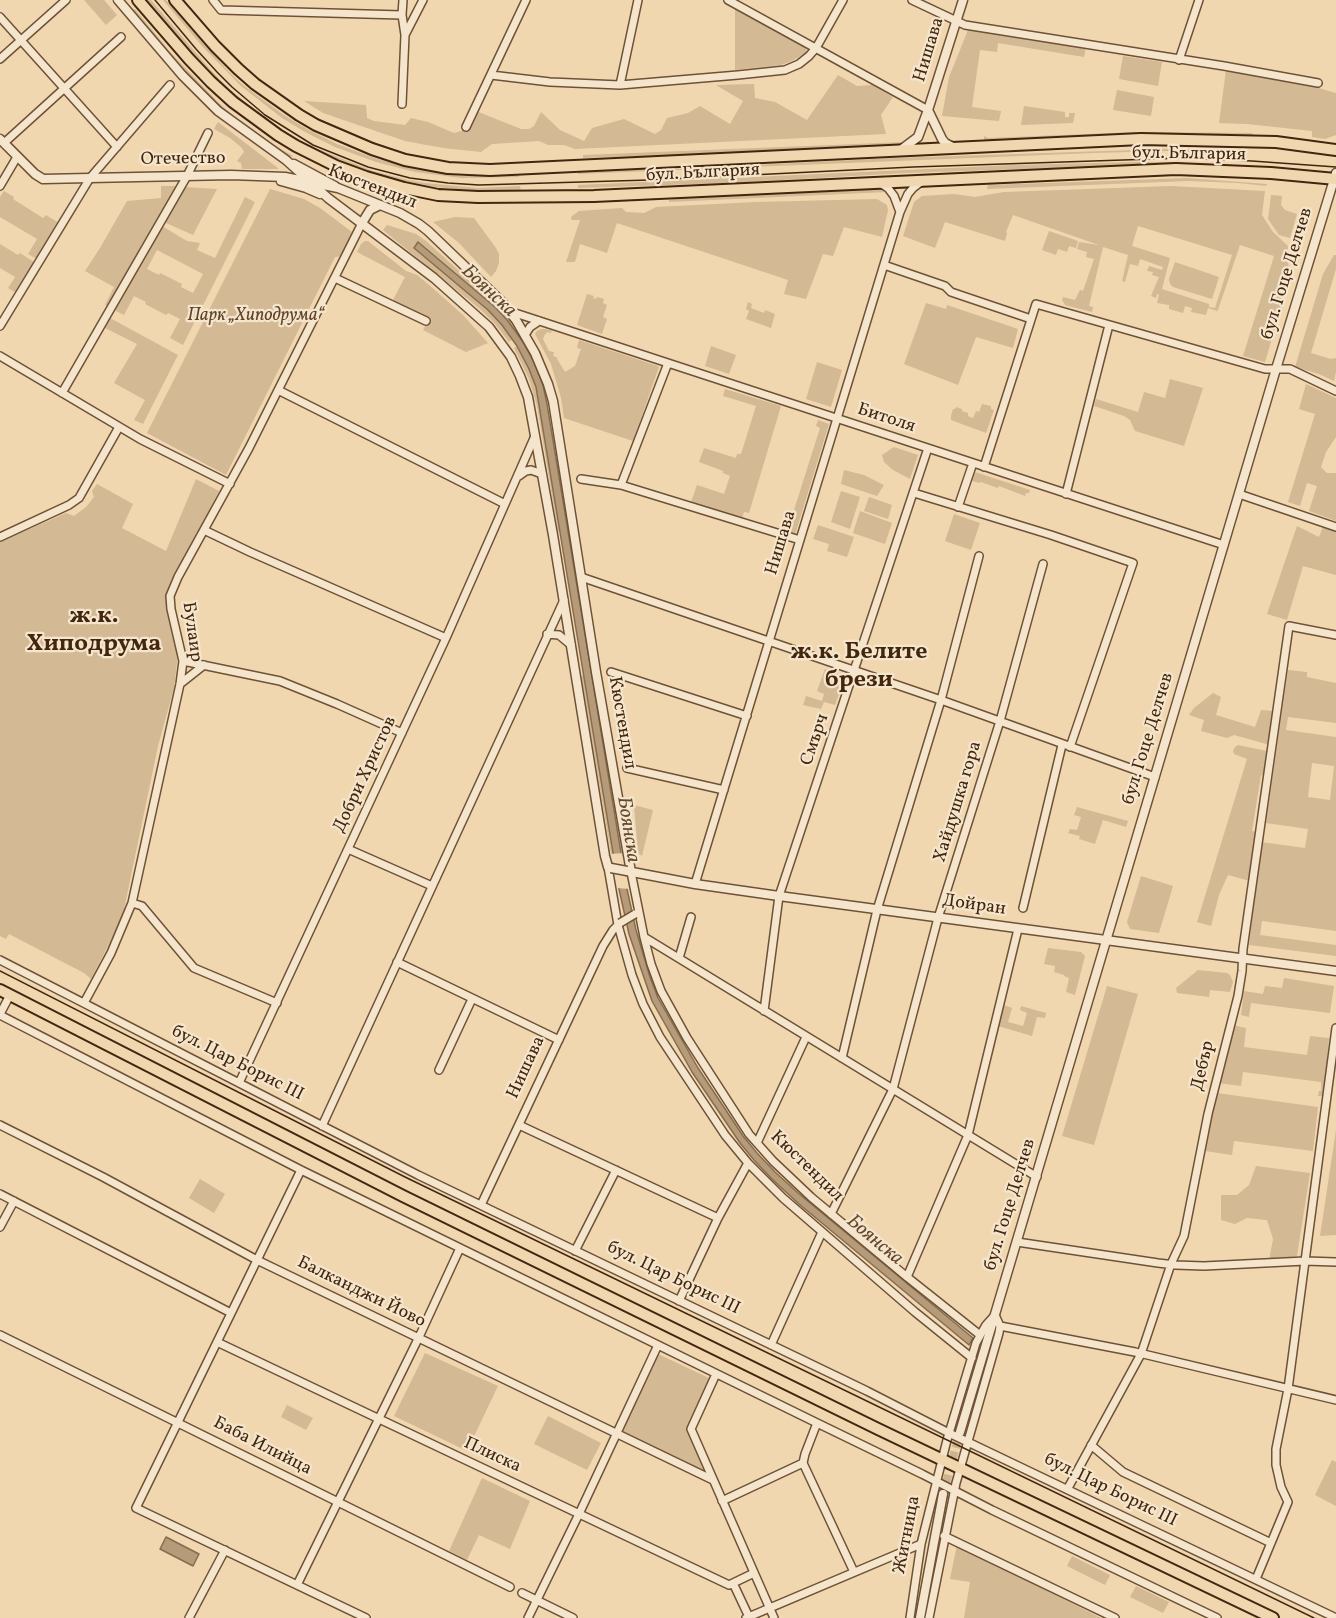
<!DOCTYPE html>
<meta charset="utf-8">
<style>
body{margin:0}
canvas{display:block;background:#f0d7b0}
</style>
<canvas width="1336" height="1618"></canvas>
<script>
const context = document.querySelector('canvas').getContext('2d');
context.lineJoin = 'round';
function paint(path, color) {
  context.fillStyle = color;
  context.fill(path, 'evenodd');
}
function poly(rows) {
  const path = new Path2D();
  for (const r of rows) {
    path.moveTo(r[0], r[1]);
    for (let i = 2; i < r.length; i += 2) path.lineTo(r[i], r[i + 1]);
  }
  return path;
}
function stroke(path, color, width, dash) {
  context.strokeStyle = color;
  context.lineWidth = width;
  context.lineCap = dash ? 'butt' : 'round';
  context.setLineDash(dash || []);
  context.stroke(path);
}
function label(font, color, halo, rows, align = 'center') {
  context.font = font + ' Vollkorn,serif';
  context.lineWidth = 4.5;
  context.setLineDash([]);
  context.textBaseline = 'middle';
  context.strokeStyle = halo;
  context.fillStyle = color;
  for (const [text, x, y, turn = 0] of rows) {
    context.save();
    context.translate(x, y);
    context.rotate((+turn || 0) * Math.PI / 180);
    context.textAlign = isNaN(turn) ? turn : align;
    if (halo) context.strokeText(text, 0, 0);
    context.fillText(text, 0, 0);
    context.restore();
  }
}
const green = poly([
 [84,0,104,0,117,15,106,25],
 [146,0,151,0,209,68,227,87,246,103,285,132,315,148,373,171,408,180,425,183,477,188,520,186,521,191,477,191,424,186,373,174,337,162,285,135,245,106,206,71],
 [163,0,166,0,170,4,227,70,243,85,284,115,307,129,337,144,377,159,415,169,461,176,519,174,519,177,461,178,415,172,376,162,335,147,305,132,282,118,241,86,202,46],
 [135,9,172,54,219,103,235,117,269,142,293,156,290,157,268,144,217,105,201,89,132,11],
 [735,9,803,46,805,47,807,52,792,61,781,65,735,70],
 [968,30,1086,47,1084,57,998,43,997,52,980,50,972,107,1001,111,999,121,942,116,949,77],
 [1123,56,1162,62,1158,86,1119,79],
 [1226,70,1308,85,1336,93,1336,135,1325,139,1312,137,1312,131,1247,124,1219,123],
 [838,75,857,86,872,85,893,97,881,115,886,134,575,149,564,145,548,145,539,141,492,144,481,152,443,148,405,141,323,113,304,101,366,105,367,118,374,121,405,125,411,118,428,122,454,133,468,129,476,111,521,129,529,129,534,126,541,112,560,130,584,141,592,128,624,119,655,134,661,130,667,118,688,113,700,106,730,124,743,101,716,85,754,84,755,98,775,102,807,120],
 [1117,90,1154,97,1151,116,1113,110],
 [1024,106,1065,112,1065,117,1069,117,1069,113,1075,113,1073,123,1021,125],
 [218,122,278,168,278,169,242,169,241,163,237,161,244,152,242,148,230,138,214,129],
 [1136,132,1252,133,1254,136,1227,135,1136,135,984,141,984,136,988,138],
 [905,142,894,146,815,148,736,153,583,158,583,155],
 [1165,149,1244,150,1244,154,1165,151,1094,153,578,174,578,171,676,169,894,158],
 [1137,162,1177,162,1174,164,906,173,728,183,578,188,578,185,1015,165],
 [1188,178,1267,184,1266,186,1238,183,1188,181,987,189,988,185],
 [161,186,180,186,109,307,105,305,114,287,85,271,100,248,127,201,161,198],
 [1171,186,1265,191,1262,215,1273,232,1288,246,1287,259,1289,267,1279,315,1265,362,1243,356,1274,256,1240,245,1218,310,1217,311,1208,308,1206,315,1191,312,1192,308,1185,306,1183,313,1169,309,1169,305,1157,303,1159,294,1157,294,1156,298,1151,296,1159,277,1152,275,1153,272,1147,271,1149,266,1162,270,1163,267,1140,259,1138,266,1130,264,1125,282,1122,281,1128,255,1103,247,1089,306,1093,307,1092,312,1065,305,1062,300,1063,297,1075,300,1080,290,1083,291,1094,259,1086,257,1087,252,1077,249,1079,242,1099,245,1013,215,1006,232,1007,233,1005,241,945,222,935,248,903,236,914,202,922,196,954,194,975,197,1004,192],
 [1138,226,1232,255,1215,308,1209,307,1209,304,1162,289,1170,258,1132,246],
 [185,187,217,189,193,235,164,222],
 [270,189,304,199,320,208,352,232,342,256,335,257,226,475,147,433],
 [881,189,887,192,669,202,669,200,681,198],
 [4,191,14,197,13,199,43,218,46,215,59,223,37,259,28,254,37,239,0,217,0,197],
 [1271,195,1282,196,1281,205,1285,210,1297,214,1290,238,1279,235,1268,219],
 [245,197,255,202,183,345,170,338,180,319,168,313,166,315,145,304,146,302,134,296,124,315,114,310,162,226,187,241,200,243,197,250,215,258],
 [157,250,203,274,193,293,181,287,182,284,160,273,159,275,147,269],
 [877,199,887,205,888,210,882,237,844,227,833,256,823,254,806,299,784,294,788,280,617,223,607,253,580,244,575,262,566,262,580,220,572,220,571,218,572,216,579,211,622,208,626,212,644,213,656,207,756,202],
 [455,217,474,218,496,248,499,254,499,263,496,271,491,277,459,243,433,222],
 [387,225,416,234,426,241,498,306,521,334,518,335,508,321,495,307,418,243,414,248,489,310,513,339,509,342,496,325,480,309,383,230],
 [1049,231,1078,241,1076,248,1069,246,1067,252,1058,249,1056,255,1042,250],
 [365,241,368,241,406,271,417,275,428,284,463,315,488,343,466,352,423,330,429,319,393,300,405,277,357,252,361,244],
 [0,244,18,255,20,253,34,262,16,293,8,288,15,277,0,268],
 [1334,255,1336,255,1336,269,1311,353,1331,359,1336,358,1336,372,1334,381,1319,374,1295,367,1323,274],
 [1175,262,1219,277,1212,299,1173,287,1170,284,1169,279],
 [587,294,594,296,593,298,596,299,597,297,604,299,603,303,607,305,603,317,607,319,602,334,577,325],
 [748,302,752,304,751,308,764,313,765,310,775,314,771,328,746,319,749,311,746,309],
 [926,303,946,309,947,305,1018,329,1013,348,976,337,958,385,904,364],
 [110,318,178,355,143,424,134,420,145,400,114,383,137,344,105,328],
 [541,329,546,329,552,331,551,333,547,332,546,334,545,334,543,339,549,351,554,352,553,356,558,358,557,359,565,372,575,366,581,349,577,348,579,340,658,366,659,367,633,441,564,418,561,398,551,364,535,334,537,331],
 [517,346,529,369,536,387,560,531,558,532,537,406,529,379,514,348],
 [711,346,736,355,729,374,705,366],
 [817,362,842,370,831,407,806,399],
 [1170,379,1203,388,1184,446,1135,431,1130,420,1124,416,1094,406,1096,399,1138,412,1144,392,1165,398],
 [1306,384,1336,398,1336,437,1326,452,1321,467,1327,473,1336,473,1336,521,1309,511,1317,486,1307,483,1300,506,1288,502,1315,414,1299,409],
 [725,389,781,406,749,513,744,512,742,519,691,502,697,485,724,494,730,476,723,473,723,471,699,462,704,448,736,458,737,454,741,454,756,406,723,396],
 [982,404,991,406,991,409,994,410,986,433,951,420,951,416,953,409,955,409,956,407,962,409,962,411,968,413,968,416,973,418,976,411,979,412],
 [818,420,829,424,795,535,787,532,820,428,816,426],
 [894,447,918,455,910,479,893,470,884,462,882,455],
 [844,470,864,475,884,485,877,496,841,484],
 [975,472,1030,490,1029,493,1026,493,1025,496,999,486,998,488,981,482,980,483,972,481],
 [196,479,219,491,167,595,168,610,178,655,174,688,158,746,122,919,91,979,84,973,9,934,6,939,0,936,0,542,66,513,74,516,86,507,94,497,92,491,97,484,133,504,122,528,166,551],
 [841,491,860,497,850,529,831,522],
 [869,497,892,505,888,519,864,511],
 [860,511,892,523,885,544,853,533],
 [954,514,980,523,971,550,945,541],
 [818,525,854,537,847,557,827,551,829,544,813,539],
 [1297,526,1319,537,1323,527,1336,532,1336,575,1303,566,1287,620,1267,614],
 [825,669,843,675,845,677,835,705,824,702,821,709,803,705,806,696,822,701,824,694,817,691],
 [1288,670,1307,672,1307,677,1336,683,1336,723,1288,717,1286,730,1336,737,1336,931,1262,921,1260,935,1336,945,1336,956,1249,945,1261,842,1305,848,1308,829,1266,823],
 [1312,763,1334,766,1330,800,1308,797],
 [584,675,613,854,611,854,581,676],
 [1213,693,1221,697,1216,715,1255,727,1261,710,1274,711,1270,745,1234,735,1227,738,1201,731,1204,720,1189,715,1194,708],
 [1238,745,1267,751,1266,776,1261,775,1252,831,1257,832,1250,881,1228,875,1219,895,1211,926,1197,922,1247,759,1234,754,1233,751,1235,747],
 [634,805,653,810,642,856,638,853],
 [1077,807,1128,821,1126,827,1103,820,1095,844,1079,839,1080,836,1068,833,1070,829,1077,830,1081,817,1074,815],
 [1141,876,1173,886,1159,933,1130,929,1127,922],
 [1048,948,1081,952,1085,956,1075,995,1066,992,1069,978,1064,976,1064,975,1054,972,1055,966,1044,964],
 [1198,970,1227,973,1230,975,1233,982,1230,992,1210,990,1209,997,1177,993,1176,988],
 [1284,978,1334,986,1330,1013,1251,1003,1249,1017,1241,1015,1244,991,1263,994,1265,986,1282,988],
 [1107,986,1138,994,1094,1145,1062,1136],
 [1004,1005,1012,1008,1008,1022,1023,1026,1027,1013,1020,1010,1021,1006,1046,1013,1045,1018,1037,1017,1032,1036,998,1026],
 [1233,1025,1246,1028,1244,1047,1307,1055,1310,1036,1329,1038,1324,1096,1318,1096,1319,1091,1321,1091,1321,1082,1243,1072,1241,1086,1218,1083],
 [1217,1093,1318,1107,1313,1151,1234,1141,1232,1155,1205,1151],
 [1336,1130,1336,1235,1320,1236],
 [1256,1166,1310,1173,1297,1256,1269,1261,1273,1239,1267,1220,1247,1218,1235,1224,1221,1220,1221,1195,1237,1195,1249,1185],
 [200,1179,225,1194,214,1213,189,1198],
 [425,1353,498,1386,467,1451,394,1416],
 [658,1354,711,1379,688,1429,706,1472,621,1432],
 [287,1405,313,1418,306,1430,281,1417],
 [548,1416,601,1443,587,1470,534,1444],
 [1332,1460,1336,1462,1336,1506,1315,1495],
 [482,1478,530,1501,510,1549,479,1535,467,1560,449,1551],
 [957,1545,1101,1618,964,1618,970,1582,950,1579],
 [1072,1556,1110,1575,1105,1585,1067,1566],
 [1136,1586,1169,1602,1163,1613,1130,1597]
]);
const water = poly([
 [418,242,495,307,508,321,523,342,535,364,543,385,547,404,627,889,636,930,650,977,658,998,698,1068,743,1136,757,1153,775,1172,798,1193,973,1338,969,1345,799,1204,772,1179,754,1160,740,1143,692,1072,652,1001,629,934,619,889,536,387,529,369,517,346,502,325,488,310,414,248,418,242],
 [166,1537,199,1554,193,1566,160,1549,166,1537]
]);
const pier = poly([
 [624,853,630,889,616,888,610,854]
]);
const tertiaryTunnel = poly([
 [943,1494,960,1432]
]);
const minor = poly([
 [213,0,221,10,402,15],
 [728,0,928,110],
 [912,0,965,25,1224,66,1318,83],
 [0,17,117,147],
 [405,35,423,0],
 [0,59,66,0],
 [1179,60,1199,0],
 [491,75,550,82,620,85,738,75,785,70,799,64,809,56,816,48,843,0],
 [620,85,638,0],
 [402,104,405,35,402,15,403,0],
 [466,127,526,0],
 [4,143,121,37],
 [880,183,888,188,894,196,900,212],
 [0,186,17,157],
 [884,265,945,286,951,292,1031,319],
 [335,278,426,321],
 [509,311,1224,545],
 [0,326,90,178,170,85],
 [525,335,530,327,539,321],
 [0,356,140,439,230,484],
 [278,390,505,504],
 [62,393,187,176,208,133],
 [984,467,1036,304,1265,369,1290,369,1336,391],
 [519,476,526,471,531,470,542,474],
 [581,479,621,485,800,540],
 [621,485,668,363],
 [914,493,1051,535,1133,563,1070,747],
 [1066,494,1109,325],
 [1239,494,1336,527],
 [958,507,973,463],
 [204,530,250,552,446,638],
 [0,537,69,505,79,498,119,427],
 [581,577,941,700,1155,777],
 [547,634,559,635,571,645],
 [183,661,280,681,337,704,402,733],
 [611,672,747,716],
 [180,684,204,665],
 [627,768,724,790],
 [348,849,432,886],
 [608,867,618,925,632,975,643,1004,660,1037,725,1135,748,1163,783,1198,915,1312,972,1358],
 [631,872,644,937,651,964,661,991,687,1038,749,1134,773,1161,811,1197,907,1277,980,1335],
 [695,884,900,212,908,194,913,188,921,182],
 [132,903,142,906,194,968,277,1003],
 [1023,908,1062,745],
 [644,937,1037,1177],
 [679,958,691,917],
 [0,960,418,1175,867,1391,949,1433,1336,1618],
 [397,962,559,1040],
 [84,1003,111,953,132,903,180,684,183,661,171,609,170,596,178,577,249,448,362,223],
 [764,1011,779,896,928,448],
 [0,1014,10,995],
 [0,1015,301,1170,817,1423,922,1474,992,1510,1217,1618],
 [842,1058,877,910,941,700,979,556],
 [439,1070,472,999],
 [239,1083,446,638,535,436],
 [0,1125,103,1177,257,1260,713,1480],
 [519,1125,718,1218],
 [322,1126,564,600],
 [757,1143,806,1037],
 [301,1170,136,1508,366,1618],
 [0,1194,231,1313],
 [481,1205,603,946,613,930,620,923],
 [831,1214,893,1089,938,918,1000,721,1043,564],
 [0,1227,14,1201],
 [1017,1242,1158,1263,1175,1265,1204,1266,1305,1261,1336,1262],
 [575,1251,616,1170],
 [907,1277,968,1135,1018,929],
 [679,1301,718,1218,748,1163],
 [1000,1326,1135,1352,1336,1400],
 [0,1335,510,1587],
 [217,1342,729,1585,754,1573],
 [771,1345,822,1232],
 [716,1374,691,1429,774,1618],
 [817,1423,805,1454,803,1463,854,1572],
 [1091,1445,1123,1472,1271,1543],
 [1068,1488,1141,1354,1171,1264,1184,1236,1208,1114,1238,996,1242,971,1243,949,1289,626,1336,635],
 [722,1501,803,1463],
 [944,1536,1115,1618],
 [1256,1579,1288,1502,1281,1487,1276,1465,1276,1449,1288,1389,1336,1028],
 [733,1583,749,1617],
 [297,1585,419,1337,460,1248],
 [522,1593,573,1618],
 [189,1618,225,1550],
 [528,1618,579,1514,658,1345],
 [746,1618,921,1544],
 [910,1618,921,1544,947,1440,976,1343,986,1325,995,1315,1000,1326,999,1333,956,1483,929,1618]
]);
const tertiary = poly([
 [118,0,182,75,218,111,286,160,328,198,434,278,489,327,511,357,520,376,528,397,553,535,605,856,608,867,611,868],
 [928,110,942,139,945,143,953,147],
 [0,139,35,174,43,179,231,175,285,177,338,188,400,213,419,224,428,231,502,302,516,320,535,353,548,384,553,401,596,672,631,872],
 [902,149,918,137,928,110,963,0],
 [294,164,335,186],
 [281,181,306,188,320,194],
 [362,223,370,210,380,205],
 [627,871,695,884,779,896,1336,971],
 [960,1432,1276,369,1336,173],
 [920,1618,943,1494]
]);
const primary = poly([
 [138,0,189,59,211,82,233,102,278,135,296,146,336,166,366,177,404,188,438,195,478,197,594,196,1176,169,1271,173,1336,179],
 [175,0,215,46,238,69,255,84,299,115,316,125,372,149,405,160,448,168,490,170,1141,139,1276,142,1336,150],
 [0,990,403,1196,878,1429,1273,1618]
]);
const tram = poly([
 [155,0,196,49,217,72,232,87,265,115,313,145,368,167,410,178,448,183,479,185,649,180,913,167,1183,158,1252,161,1336,167],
 [0,971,405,1177,1314,1618]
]);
const minorBridge = poly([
 [620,923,635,914]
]);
const tertiaryBridge = poly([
 [611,868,627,871]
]);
const streetNames = [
 ["Нишава",930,50,-73],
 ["бул. България",1189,155,1],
 ["Отечество",183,160,-1],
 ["бул. България",703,174,-3],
 ["Кюстендил",372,188,21],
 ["бул. Гоце Делчев",1288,274,-73],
 ["Битоля",886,419,18],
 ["Нишава",782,543,-73],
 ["Булаир",191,632,82],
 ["Кюстендил",621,723,80],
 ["бул. Гоце Делчев",1149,739,-73],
 ["Смърч",816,740,-71],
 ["Добри Христов",366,775,-65],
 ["Хайдушка гора",959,802,-73],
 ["Дойран",974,906,8],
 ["бул. Цар Борис III",237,1064,27],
 ["Дебър",1204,1066,-77],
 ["Нишава",527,1068,-65],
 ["Кюстендил",806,1167,44],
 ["бул. Гоце Делчев",1011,1205,-73],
 ["бул. Цар Борис III",673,1279,26],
 ["Балканджи Йово",361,1293,26],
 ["Баба Илийца",262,1447,27],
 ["Плиска",492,1456,25],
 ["бул. Цар Борис III",1110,1491,26],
 ["Житница",908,1535,-79]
];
const parkNames = [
 ["Парк „Хиподрума“",256,317]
];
const waterNames = [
 ["Боянска",488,292,43],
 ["Боянска",627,830,81],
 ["Боянска",874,1241,40]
];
const districtNames = [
 ["ж.к.",94,618],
 ["Хиподрума",94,646],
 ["ж.к. Белите",859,654],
 ["брези",859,682]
];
paint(green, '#d3b994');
paint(water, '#b59b79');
stroke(water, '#876c4e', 1.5);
paint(pier, '#f0d7b0');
stroke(tertiaryTunnel, '#cdb490', 8, [8, 4]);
stroke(minor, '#6e5236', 10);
stroke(tertiary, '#6e5236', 11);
stroke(primary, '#43260e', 14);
stroke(minor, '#f5e5cc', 7);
stroke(tertiary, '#f5e5cc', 8);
stroke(primary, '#f0d7b0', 10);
stroke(tram, '#43260e', 1.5);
stroke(minorBridge, '#6e5236', 10, []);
stroke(tertiaryBridge, '#6e5236', 11, []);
stroke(minorBridge, '#f5e5cc', 7);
stroke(tertiaryBridge, '#f5e5cc', 8);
label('18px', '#43260e', '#f5e5cc', streetNames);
label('italic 18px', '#604329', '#f5e5cc', parkNames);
label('italic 20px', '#65492e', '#f5e5cc', waterNames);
label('bold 24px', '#43260e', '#f5e5cc', districtNames);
</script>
